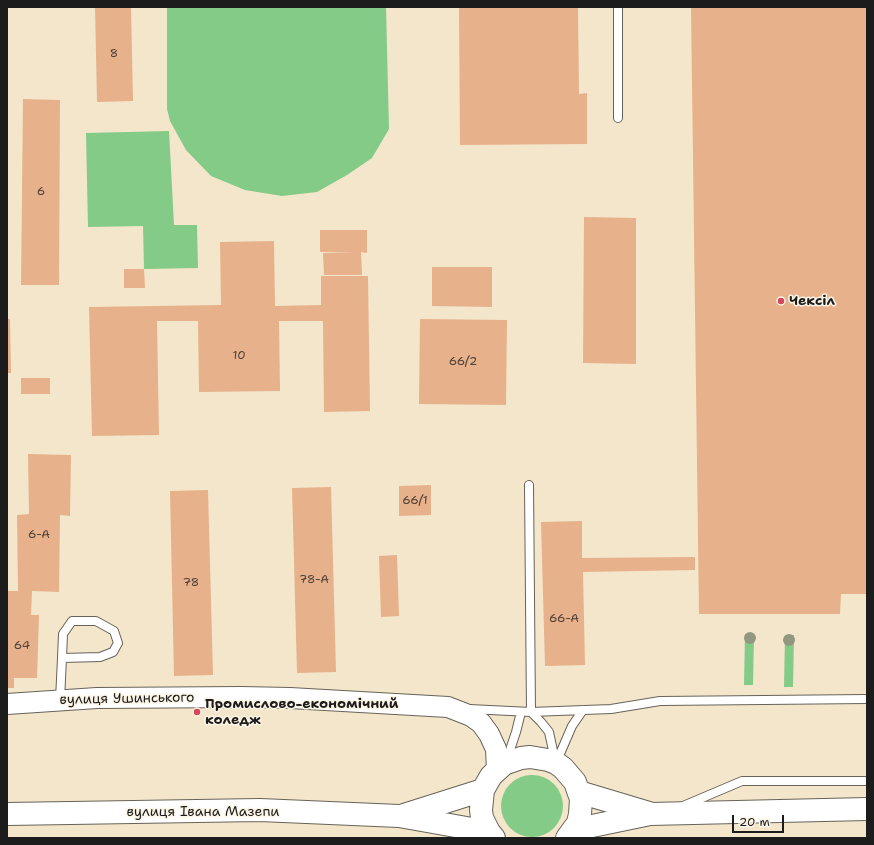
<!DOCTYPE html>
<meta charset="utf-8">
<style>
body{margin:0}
#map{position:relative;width:874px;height:845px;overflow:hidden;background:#f3e6cb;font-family:"Shantell Sans",sans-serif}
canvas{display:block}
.frame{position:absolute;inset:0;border:8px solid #1c1c1c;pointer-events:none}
.scale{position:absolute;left:732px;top:815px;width:52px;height:18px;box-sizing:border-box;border:2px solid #1c1c1c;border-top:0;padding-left:5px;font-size:12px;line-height:14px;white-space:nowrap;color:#1c1c1c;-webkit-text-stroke:3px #fcf5e5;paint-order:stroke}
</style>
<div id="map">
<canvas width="874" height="845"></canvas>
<div class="frame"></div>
<div class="scale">20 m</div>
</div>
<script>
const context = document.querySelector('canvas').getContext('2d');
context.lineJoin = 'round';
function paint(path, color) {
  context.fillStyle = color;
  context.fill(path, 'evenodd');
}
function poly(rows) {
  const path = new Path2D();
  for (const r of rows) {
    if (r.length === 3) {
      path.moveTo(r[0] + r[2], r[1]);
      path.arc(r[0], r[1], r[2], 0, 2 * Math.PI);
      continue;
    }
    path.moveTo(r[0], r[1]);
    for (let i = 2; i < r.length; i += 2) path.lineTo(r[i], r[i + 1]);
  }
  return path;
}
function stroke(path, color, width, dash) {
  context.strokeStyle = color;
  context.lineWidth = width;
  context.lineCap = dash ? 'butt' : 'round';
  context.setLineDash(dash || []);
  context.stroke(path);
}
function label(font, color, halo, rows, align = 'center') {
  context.font = font + ' "Shantell Sans",sans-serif';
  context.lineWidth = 3;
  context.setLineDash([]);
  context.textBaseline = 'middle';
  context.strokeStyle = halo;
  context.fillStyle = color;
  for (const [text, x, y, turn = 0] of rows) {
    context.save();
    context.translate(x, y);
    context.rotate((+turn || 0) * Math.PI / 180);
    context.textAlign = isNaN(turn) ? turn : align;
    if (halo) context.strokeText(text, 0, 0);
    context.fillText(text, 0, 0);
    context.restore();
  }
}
const green = poly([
 [167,7,386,7,389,129,372,158,347,175,317,192,282,196,245,190,211,176,186,150,170,121,167,109],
 [169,131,174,225,197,225,198,268,144,269,143,226,88,227,86,133],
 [745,634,754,634,753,685,744,685],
 [785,635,794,635,793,687,784,687],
 [532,806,31]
]);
const building = poly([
 [95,7,131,7,133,101,97,102],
 [459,7,578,7,579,94,587,93,587,144,460,145],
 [691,7,867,7,867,594,841,594,840,614,699,614],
 [23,99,60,100,59,285,21,285],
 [584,217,636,218,636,364,583,363],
 [320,230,367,230,367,253,361,252,362,275,324,275,323,253,355,252,320,252],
 [274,241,275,306,321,305,321,276,368,276,370,411,324,412,323,321,279,321,280,391,199,392,198,321,157,321,159,435,92,436,89,307,221,305,220,242],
 [432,267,492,267,492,307,432,306],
 [124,269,144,269,145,288,124,288],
 [7,319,10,319,11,373,7,373],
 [420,319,507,320,506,405,419,404],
 [21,378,50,378,50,394,21,394],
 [28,454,71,455,70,516,60,515,59,592,32,591,31,615,39,615,37,678,14,678,14,688,7,688,7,591,18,591,17,515,29,514],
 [431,485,431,515,399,516,399,486],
 [331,487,336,672,297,673,292,488],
 [208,490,213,675,174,676,170,491],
 [582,521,582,558,695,557,695,570,583,572,585,665,545,666,541,522],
 [397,555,399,616,381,617,379,556]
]);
const service = poly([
 [618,7,618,118],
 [529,485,531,712,541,722,549,732,555,760],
 [60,700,62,658,63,634,72,621,96,621,114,631,118,643,113,652,100,657,62,658],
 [469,709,531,712,611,709,660,701,867,699],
 [507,759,516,732,521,712],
 [556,763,572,726,583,710],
 [683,806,742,781,867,781]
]);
const tertiary = poly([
 [7,704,97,698,241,697,290,698,448,707,471,716,481,723,489,734,496,749,497,770]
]);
const primary = poly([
 [579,792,649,813],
 [7,814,260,810,399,816,489,832],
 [404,815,483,790],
 [573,830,650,814,867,809],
 [494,838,489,832,482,818,481,810,483,790,491,776,504,764,521,758,530,757,548,760,556,763,563,768,575,782,581,799,580,814,578,823,567,838]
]);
const trees = [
 [750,638],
 [789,640]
];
const markers = [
 [781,301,4,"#d1495b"],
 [197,712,4,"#d1495b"]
];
const numberNames = [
 ["8",114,54],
 ["6",41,192],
 ["10",239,356],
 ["66/2",463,362],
 ["66/1",415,501],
 ["6-А",39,535],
 ["78-А",314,580],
 ["78",191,583],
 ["66-А",564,619],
 ["64",22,646]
];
const poiNames = [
 ["Чексіл",789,301],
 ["Промислово-економічний",205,704],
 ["коледж",205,720]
];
const streetNames = [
 ["вулиця Ушинського",127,699,-1],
 ["вулиця Івана Мазепи",203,812]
];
paint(green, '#84cb87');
paint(building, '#e7b18b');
stroke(service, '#676359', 10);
stroke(tertiary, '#676359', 22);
stroke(primary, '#676359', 24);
stroke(service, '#fff', 8);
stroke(tertiary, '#fff', 20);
stroke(primary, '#fff', 22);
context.fillStyle = '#91987f';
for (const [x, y] of trees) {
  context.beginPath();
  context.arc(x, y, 6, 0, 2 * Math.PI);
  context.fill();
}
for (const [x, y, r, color] of markers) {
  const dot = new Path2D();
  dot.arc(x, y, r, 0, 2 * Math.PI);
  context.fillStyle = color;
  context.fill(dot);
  stroke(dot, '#fcf5e5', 1.5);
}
label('12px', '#4f4138', null, numberNames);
label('bold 14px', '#1c1c1c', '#fcf5e5', poiNames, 'left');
label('14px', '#1c1c1c', '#fcf5e5', streetNames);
</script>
